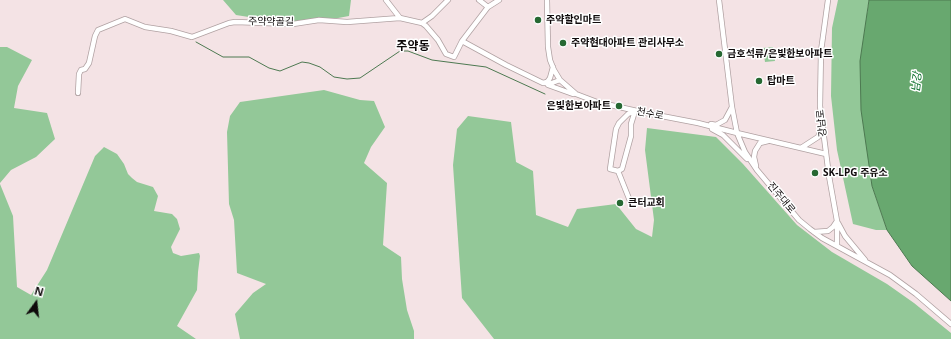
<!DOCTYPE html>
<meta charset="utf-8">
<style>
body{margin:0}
#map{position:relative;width:951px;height:339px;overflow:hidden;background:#f4e3e5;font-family:"Open Sans",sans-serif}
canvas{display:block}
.north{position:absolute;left:16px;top:283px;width:40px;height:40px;-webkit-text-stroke:3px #fff;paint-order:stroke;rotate:15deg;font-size:11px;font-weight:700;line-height:16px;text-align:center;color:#0f0a0b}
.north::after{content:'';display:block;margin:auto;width:14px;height:18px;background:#0f0a0b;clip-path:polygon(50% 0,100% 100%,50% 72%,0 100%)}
</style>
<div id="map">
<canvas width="951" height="339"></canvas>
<div class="north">N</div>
</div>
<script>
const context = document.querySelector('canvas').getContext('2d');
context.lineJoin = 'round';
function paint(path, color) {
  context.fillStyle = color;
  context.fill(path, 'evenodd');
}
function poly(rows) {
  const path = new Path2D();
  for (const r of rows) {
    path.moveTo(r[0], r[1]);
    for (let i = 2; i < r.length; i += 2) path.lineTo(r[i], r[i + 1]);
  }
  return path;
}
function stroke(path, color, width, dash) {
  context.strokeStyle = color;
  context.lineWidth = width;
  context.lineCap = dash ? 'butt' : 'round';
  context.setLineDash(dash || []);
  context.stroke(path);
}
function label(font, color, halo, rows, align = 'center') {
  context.font = font + ' "Open Sans","Noto Sans KR",sans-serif';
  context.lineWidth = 3;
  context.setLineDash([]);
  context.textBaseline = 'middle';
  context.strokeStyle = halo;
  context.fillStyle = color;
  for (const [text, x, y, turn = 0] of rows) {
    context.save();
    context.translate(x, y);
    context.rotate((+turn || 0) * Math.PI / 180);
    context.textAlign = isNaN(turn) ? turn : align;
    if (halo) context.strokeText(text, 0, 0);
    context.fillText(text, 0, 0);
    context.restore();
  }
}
const green = poly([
 [223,0,351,0,349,16,300,25,236,15],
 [838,0,869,0,867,11,872,186,887,230,876,230,853,224,837,150,831,96,832,28],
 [0,47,7,47,32,60,18,86,14,108,47,113,55,139,36,157,11,170,0,183],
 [773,47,775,61,765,62,763,48],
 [324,90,360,100,374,101,385,127,371,147,364,163,387,183,383,245,401,257,402,279,407,310,414,331,414,339,240,339,235,314,253,293,266,284,237,273,234,220,229,204,227,132,230,116,240,102],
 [468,116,511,122,516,162,533,171,536,215,568,227,577,209,616,204,636,229,652,237,654,220,645,150,647,128,716,137,743,164,797,225,832,252,887,284,914,303,951,333,951,339,494,339,462,298,453,165,457,129],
 [104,147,117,154,124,164,128,174,132,178,137,182,153,187,158,196,154,211,172,214,177,219,180,229,171,247,173,253,181,256,199,253,200,256,198,272,197,290,177,326,196,339,0,339,0,184,13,216,17,287,31,295,47,270,95,156]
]);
const water = poly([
 [869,0,951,0,951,301,912,266,887,230,872,186,861,110,860,61,869,0]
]);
const stream = poly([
 [196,42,223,57,249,57,269,68,280,71,302,62,309,63,320,67,334,77,347,79,360,78,400,51,408,51,432,60,486,67,545,94]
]);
const minor = poly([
 [386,0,400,18],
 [479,0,488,7],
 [547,0,548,47,550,60,554,70,560,80,576,94,597,102,646,113,698,123,737,133,826,154],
 [719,0,732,107,737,133,745,152,757,170,799,220,810,229,822,238,890,275,916,294,951,324],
 [828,0,821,51,820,106,829,176,837,221,837,246],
 [422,23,432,16,448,0],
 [462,41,506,65,543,83,552,83,560,80],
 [543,83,547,82,550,78,553,67],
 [548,85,573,94],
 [78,93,79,74,81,70,85,69,89,63,95,36,98,30,125,19,145,27,171,31,192,37,229,23,235,22,293,24,319,20,347,22,400,18,422,23,426,26,438,40,446,54,454,57,462,41,488,7,499,0],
 [635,111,631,124,631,136,622,169,618,171,610,169,616,129,619,123,628,114,635,111],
 [711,124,716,125,725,120,732,107],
 [712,129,723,135,747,159],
 [801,148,818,137,822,128],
 [756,166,754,157,755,151,760,143,768,141],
 [618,171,630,201],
 [838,223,845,236,865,260],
 [814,232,828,231,833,227,837,221]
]);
const markers = [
 [538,20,4,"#266832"],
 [563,43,4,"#266832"],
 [719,54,4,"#266832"],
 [759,81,4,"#266832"],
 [619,106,4,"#266832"],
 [815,173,4,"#266832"],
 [620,203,4,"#266832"]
];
const poiNames = [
 ["주약할인마트",546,20],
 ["주약현대아파트 관리사무소",571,43],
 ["금호석류/은빛한보아파트",727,54],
 ["탑마트",767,81],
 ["은빛한보아파트",611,106,"right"],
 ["SK-LPG 주유소",823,173],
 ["큰터교회",628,203]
];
const streetNames = [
 ["주약약골길",271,22,1],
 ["천수로",650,114,11],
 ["강남로",822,123,-96],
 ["진주대로",781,198,50]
];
const waterNames = [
 ["남강",917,82,-83]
];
const quarterNames = [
 ["주약동",413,47]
];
paint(green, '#93c898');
paint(water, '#68a86f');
stroke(water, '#4d7951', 1);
stroke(stream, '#4d7951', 1);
stroke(minor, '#b0a1a2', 6);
stroke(minor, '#fff', 4.5);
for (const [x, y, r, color] of markers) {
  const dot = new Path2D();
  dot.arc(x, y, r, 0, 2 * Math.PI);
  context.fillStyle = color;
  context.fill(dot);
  stroke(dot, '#fff', 1.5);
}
label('bold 10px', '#0f0a0b', '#fff', poiNames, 'left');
label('10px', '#0f0a0b', '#fff', streetNames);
label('italic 11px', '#006a23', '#fff', waterNames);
label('bold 12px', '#0f0a0b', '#fff', quarterNames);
</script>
